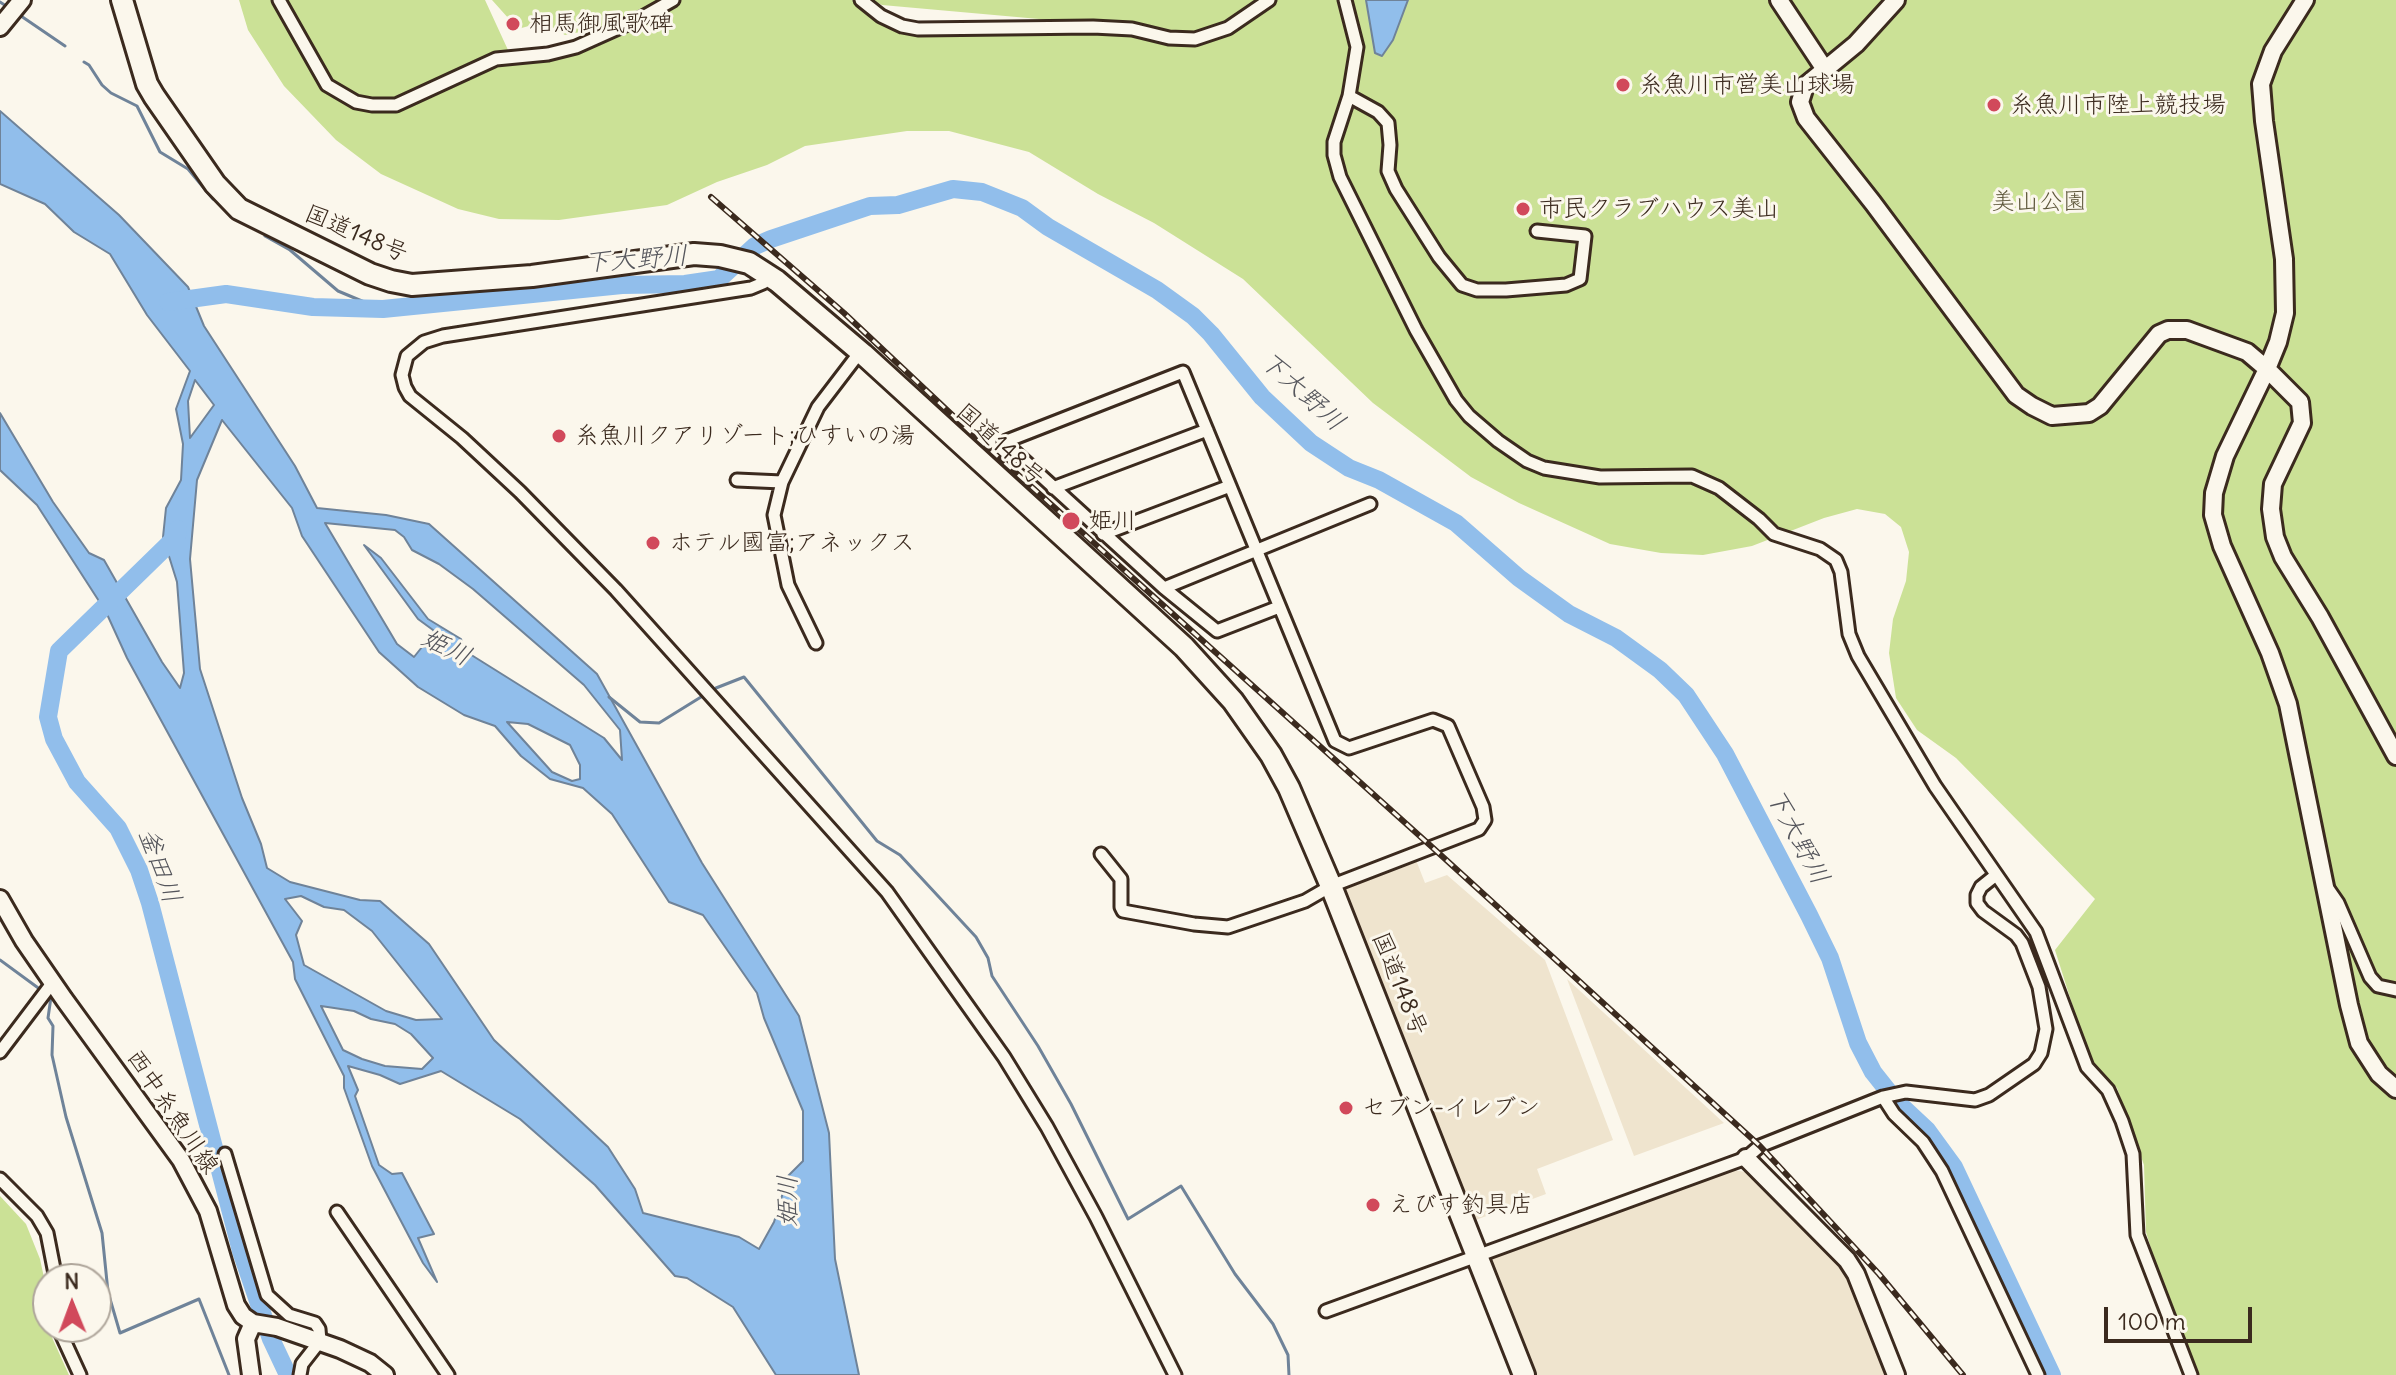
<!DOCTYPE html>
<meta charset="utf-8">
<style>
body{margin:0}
#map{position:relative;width:2396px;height:1375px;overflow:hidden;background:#fbf7ec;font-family:Delius,sans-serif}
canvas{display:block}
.north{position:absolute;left:32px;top:1263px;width:80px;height:80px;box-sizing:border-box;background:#fbf7ec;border:2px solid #aea59a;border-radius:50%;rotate:359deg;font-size:22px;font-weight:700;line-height:32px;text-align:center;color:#3b2a1e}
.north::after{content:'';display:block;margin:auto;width:28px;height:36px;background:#d1495b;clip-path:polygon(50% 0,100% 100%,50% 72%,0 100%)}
.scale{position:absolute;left:2104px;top:1307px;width:148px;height:36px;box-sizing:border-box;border:4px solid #3b2a1e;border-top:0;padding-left:10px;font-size:24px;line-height:28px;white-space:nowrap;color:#3b2a1e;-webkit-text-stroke:6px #fbf7ec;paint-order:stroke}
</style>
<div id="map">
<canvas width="2396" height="1375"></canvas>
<div class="north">N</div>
<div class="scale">100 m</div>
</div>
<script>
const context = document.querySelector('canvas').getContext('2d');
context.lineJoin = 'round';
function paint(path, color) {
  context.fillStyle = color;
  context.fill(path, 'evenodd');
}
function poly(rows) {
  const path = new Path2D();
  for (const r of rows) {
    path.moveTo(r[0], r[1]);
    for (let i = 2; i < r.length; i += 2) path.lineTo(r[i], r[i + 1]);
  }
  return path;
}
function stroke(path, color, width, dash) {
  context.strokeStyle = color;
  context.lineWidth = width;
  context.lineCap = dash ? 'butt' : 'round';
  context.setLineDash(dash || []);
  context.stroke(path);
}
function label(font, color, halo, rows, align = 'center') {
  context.font = font + ' Delius,"Klee One",sans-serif';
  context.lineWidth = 6;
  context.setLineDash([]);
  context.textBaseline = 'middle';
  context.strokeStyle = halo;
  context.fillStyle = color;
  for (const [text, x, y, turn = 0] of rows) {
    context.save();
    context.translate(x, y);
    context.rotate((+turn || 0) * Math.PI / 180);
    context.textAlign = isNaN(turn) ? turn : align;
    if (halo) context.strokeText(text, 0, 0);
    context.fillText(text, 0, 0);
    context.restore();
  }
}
const built = poly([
 [1416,860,1425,883,1447,875,1545,960,1613,1140,1537,1169,1546,1194,1473,1221,1340,888],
 [1567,979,1724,1123,1634,1156],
 [1733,1170,1752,1173,1842,1263,1890,1375,1531,1375,1482,1259]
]);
const green = poly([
 [239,0,485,0,508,50,526,58,641,20,565,35,543,22,518,29,492,0,852,0,867,13,898,29,1084,23,882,5,872,0,2396,0,2396,1375,2197,1375,2158,1272,2146,1232,2144,1165,2117,1088,2090,1061,2055,950,2095,899,1956,758,1917,730,1896,698,1889,653,1893,619,1906,581,1909,552,1901,527,1885,514,1857,509,1824,518,1752,546,1703,555,1661,553,1610,544,1519,503,1471,477,1373,403,1243,279,1154,223,1098,194,1029,152,949,131,907,131,805,146,767,165,717,182,667,205,559,220,499,219,458,209,381,174,336,140,284,86,248,30],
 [0,1196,26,1224,40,1259,46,1287,35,1300,69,1375,0,1375]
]);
const water = poly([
 [1366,0,1408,0,1393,40,1382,56,1375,53,1366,0],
 [0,111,119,215,188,287,204,326,295,466,317,508,386,515,429,524,597,674,702,863,799,1016,829,1133,835,1259,859,1375,776,1375,733,1307,687,1278,675,1276,595,1185,520,1119,441,1071,400,1084,380,1075,348,1066,358,1090,355,1096,379,1165,392,1174,402,1173,434,1234,418,1238,437,1282,423,1263,372,1166,344,1088,344,1076,295,979,293,962,127,658,106,612,37,505,0,470,0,413,53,502,89,553,104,560,162,662,180,688,184,673,177,582,163,537,166,508,181,480,183,444,176,409,190,371,147,315,110,254,74,232,45,204,0,184,0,111],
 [195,380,214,405,190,438,188,401,195,380],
 [222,420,292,508,302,536,379,652,418,687,464,715,495,726,521,756,550,779,583,788,612,814,669,902,703,915,757,993,764,1018,803,1111,803,1161,788,1176,774,1222,759,1249,739,1237,643,1213,635,1189,608,1147,494,1040,429,944,380,901,360,900,290,882,267,868,261,844,242,798,200,669,190,559,197,480,222,420],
 [325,523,395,530,404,537,412,550,439,564,473,589,584,685,620,730,622,760,604,738,465,651,461,639,428,619,381,558,364,545,418,619,433,630,441,646,422,647,414,657,397,644,325,523],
 [507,722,528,724,570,745,580,765,580,779,572,781,552,772,507,722],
 [301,896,324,907,344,910,372,931,442,1019,416,1020,386,1011,304,965,296,935,302,921,285,899,301,896],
 [321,1006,354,1011,371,1019,395,1024,411,1034,433,1058,422,1069,385,1066,362,1059,343,1050,321,1006]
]);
const stream = poly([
 [0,2,6,6],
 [21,16,65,46],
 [84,62,89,65,102,85,111,93,137,106,160,152,188,169,213,199],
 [265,236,290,250,338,291,381,309],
 [716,688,744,677,877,841,900,855,976,937,988,958,992,976,1038,1046,1071,1104,1128,1219,1181,1186,1235,1274,1273,1324,1288,1355,1289,1375],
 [609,697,640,722,659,723,701,697],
 [0,960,41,990],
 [47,994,51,997,48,1018,53,1026,52,1055,66,1117,102,1233,108,1292,120,1333,199,1299,229,1375]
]);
const river = poly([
 [168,302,226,294,313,307,383,309,622,285,685,284,719,279,755,246,771,239,870,206,898,205,953,189,982,192,1022,208,1048,227,1157,290,1193,316,1211,334,1262,397,1311,443,1349,468,1379,480,1456,523,1519,578,1569,614,1616,638,1660,670,1686,695,1725,754,1809,915,1830,958,1858,1043,1873,1072,1896,1101,1927,1130,1954,1167,2052,1375],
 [178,529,177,536,59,651,48,717,54,739,77,782,118,828,139,870,150,903,241,1251,271,1339,288,1375]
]);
const street = poly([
 [279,0,327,85,356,102,372,105,396,105,496,59,548,54,576,47,643,17,673,0],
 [861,0,881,16,902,26,918,29,1093,27,1132,29,1169,38,1195,39,1228,28,1269,0],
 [1345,0,1357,47,1349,96,1334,142,1334,155,1340,177,1416,330,1456,400,1469,416,1498,441,1527,461,1544,468,1600,477,1692,476,1719,488,1759,519,1774,534,1820,549,1836,560,1841,572,1849,634,1858,656,1935,786,2036,932,2087,1067,2108,1090,2122,1121,2133,1154,2137,1235,2191,1375],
 [1349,96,1378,112,1388,123,1390,145,1388,171,1396,189,1439,257,1462,285,1477,290,1506,290,1566,285,1580,279,1585,236,1537,231],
 [768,274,763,283,751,288,443,336,424,342,407,356,402,375,405,387,410,396,462,438,520,492,616,590,887,892,1004,1057,1047,1127,1096,1217,1175,1375],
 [737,480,782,482],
 [1053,488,1207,430],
 [1103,534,1230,486],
 [1164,588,1370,504],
 [816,643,788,585,774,515,782,482,818,407,860,352],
 [1101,854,1121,879,1121,907,1123,911,1194,924,1228,927,1305,901,1331,886,1479,829,1485,820,1483,807,1448,726,1433,720,1349,748,1335,741,1183,372,1004,442,1164,588,1217,631,1279,607],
 [2329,890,2338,903,2370,977,2378,986,2396,990],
 [0,1052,53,982],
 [1883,1097,1894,1114,1923,1142,1942,1171,2038,1375],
 [225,1154,267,1295,289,1315,315,1323,319,1329,320,1341,302,1364,300,1375],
 [0,1179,37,1216,47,1233,56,1279],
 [337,1212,448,1375],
 [1326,1311,1746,1158,1760,1146,1883,1097,1906,1092,1975,1100,1989,1095,2034,1064,2041,1053,2046,1029,2039,987,2022,943,2016,935,1983,911,1977,903,1977,895,1981,887,1996,875],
 [58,1327,80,1375]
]);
const secondary = poly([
 [1779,0,1824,68],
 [1896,0,1856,44,1805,86,1800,102,1806,118,1873,203,2016,395,2032,406,2052,416,2089,413,2100,406,2159,334,2168,330,2187,330,2247,352,2267,369,2300,402,2302,423,2273,484,2271,509,2275,537,2283,557,2320,617,2396,756],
 [2305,0,2273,51,2261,84,2264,121,2284,259,2285,313,2278,342,2267,369,2225,456,2214,493,2213,515,2222,546,2270,653,2288,704,2349,1005,2359,1043,2379,1074,2396,1089],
 [0,27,22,0],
 [0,899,24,941,64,999,181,1160,208,1211,236,1305,243,1316,253,1323,277,1327,340,1349,370,1363,385,1375],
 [1746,1158,1847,1260,1856,1274,1896,1375],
 [251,1375,246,1339,253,1323]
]);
const highway = poly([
 [122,0,147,84,154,96,215,184,239,209,370,274,391,281,412,285,532,276,694,254,720,256,749,263,777,281,863,354,1184,647,1233,701,1271,755,1289,788,1331,886,1524,1375]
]);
const rail = poly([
 [711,197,844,313,965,427,1432,847,1760,1146,1879,1274,1963,1375]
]);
const markers = [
 [513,24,8,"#d1495b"],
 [1623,85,8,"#d1495b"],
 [1994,105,8,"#d1495b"],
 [1523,209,8,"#d1495b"],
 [559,436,8,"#d1495b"],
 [1071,521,10,"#d1495b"],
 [653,543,8,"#d1495b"],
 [1346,1108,8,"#d1495b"],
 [1373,1205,8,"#d1495b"]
];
const poiNames = [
 ["相馬御風歌碑",529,24],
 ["糸魚川市営美山球場",1639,85],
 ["糸魚川市陸上競技場",2010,105],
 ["市民クラブハウス美山",1539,209],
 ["糸魚川クアリゾート;ひすいの湯",575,436],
 ["姫川",1089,521],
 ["ホテル國富;アネックス",669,543],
 ["セブン-イレブン",1362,1108],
 ["えびす釣具店",1389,1205]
];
const parkNames = [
 ["美山公園",2039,202]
];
const streetNames = [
 ["国道148号",356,234,23],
 ["国道148号",1000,445,42],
 ["国道148号",1399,984,68],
 ["西中糸魚川線",172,1112,56]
];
const waterNames = [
 ["下大野川",636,260,-4],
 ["下大野川",1302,392,42],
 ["姫川",446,648,26],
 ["下大野川",1797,837,62],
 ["釜田川",159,866,70],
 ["姫川",789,1201,-90]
];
paint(built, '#efe4ce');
paint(green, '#cbe196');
paint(water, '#91beeb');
stroke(water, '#6f8399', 2);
stroke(stream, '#6f8399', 3);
stroke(river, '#91beeb', 18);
stroke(street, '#3b2a1e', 17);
stroke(secondary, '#3b2a1e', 22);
stroke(highway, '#3b2a1e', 26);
stroke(street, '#fbf7ec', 11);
stroke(secondary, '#fbf7ec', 16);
stroke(highway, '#fbf7ec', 20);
stroke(rail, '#3b2a1e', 6);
stroke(rail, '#fbf7ec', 3, [9]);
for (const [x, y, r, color] of markers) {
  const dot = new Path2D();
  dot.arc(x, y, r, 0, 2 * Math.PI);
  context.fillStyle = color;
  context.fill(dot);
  stroke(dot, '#fbf7ec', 3);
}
label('24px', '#3b2a1e', '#fbf7ec', poiNames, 'left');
label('24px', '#5f583c', '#fbf7ec', parkNames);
label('24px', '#3b2a1e', '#fbf7ec', streetNames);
label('italic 26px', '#55565c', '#fbf7ec', waterNames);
</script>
